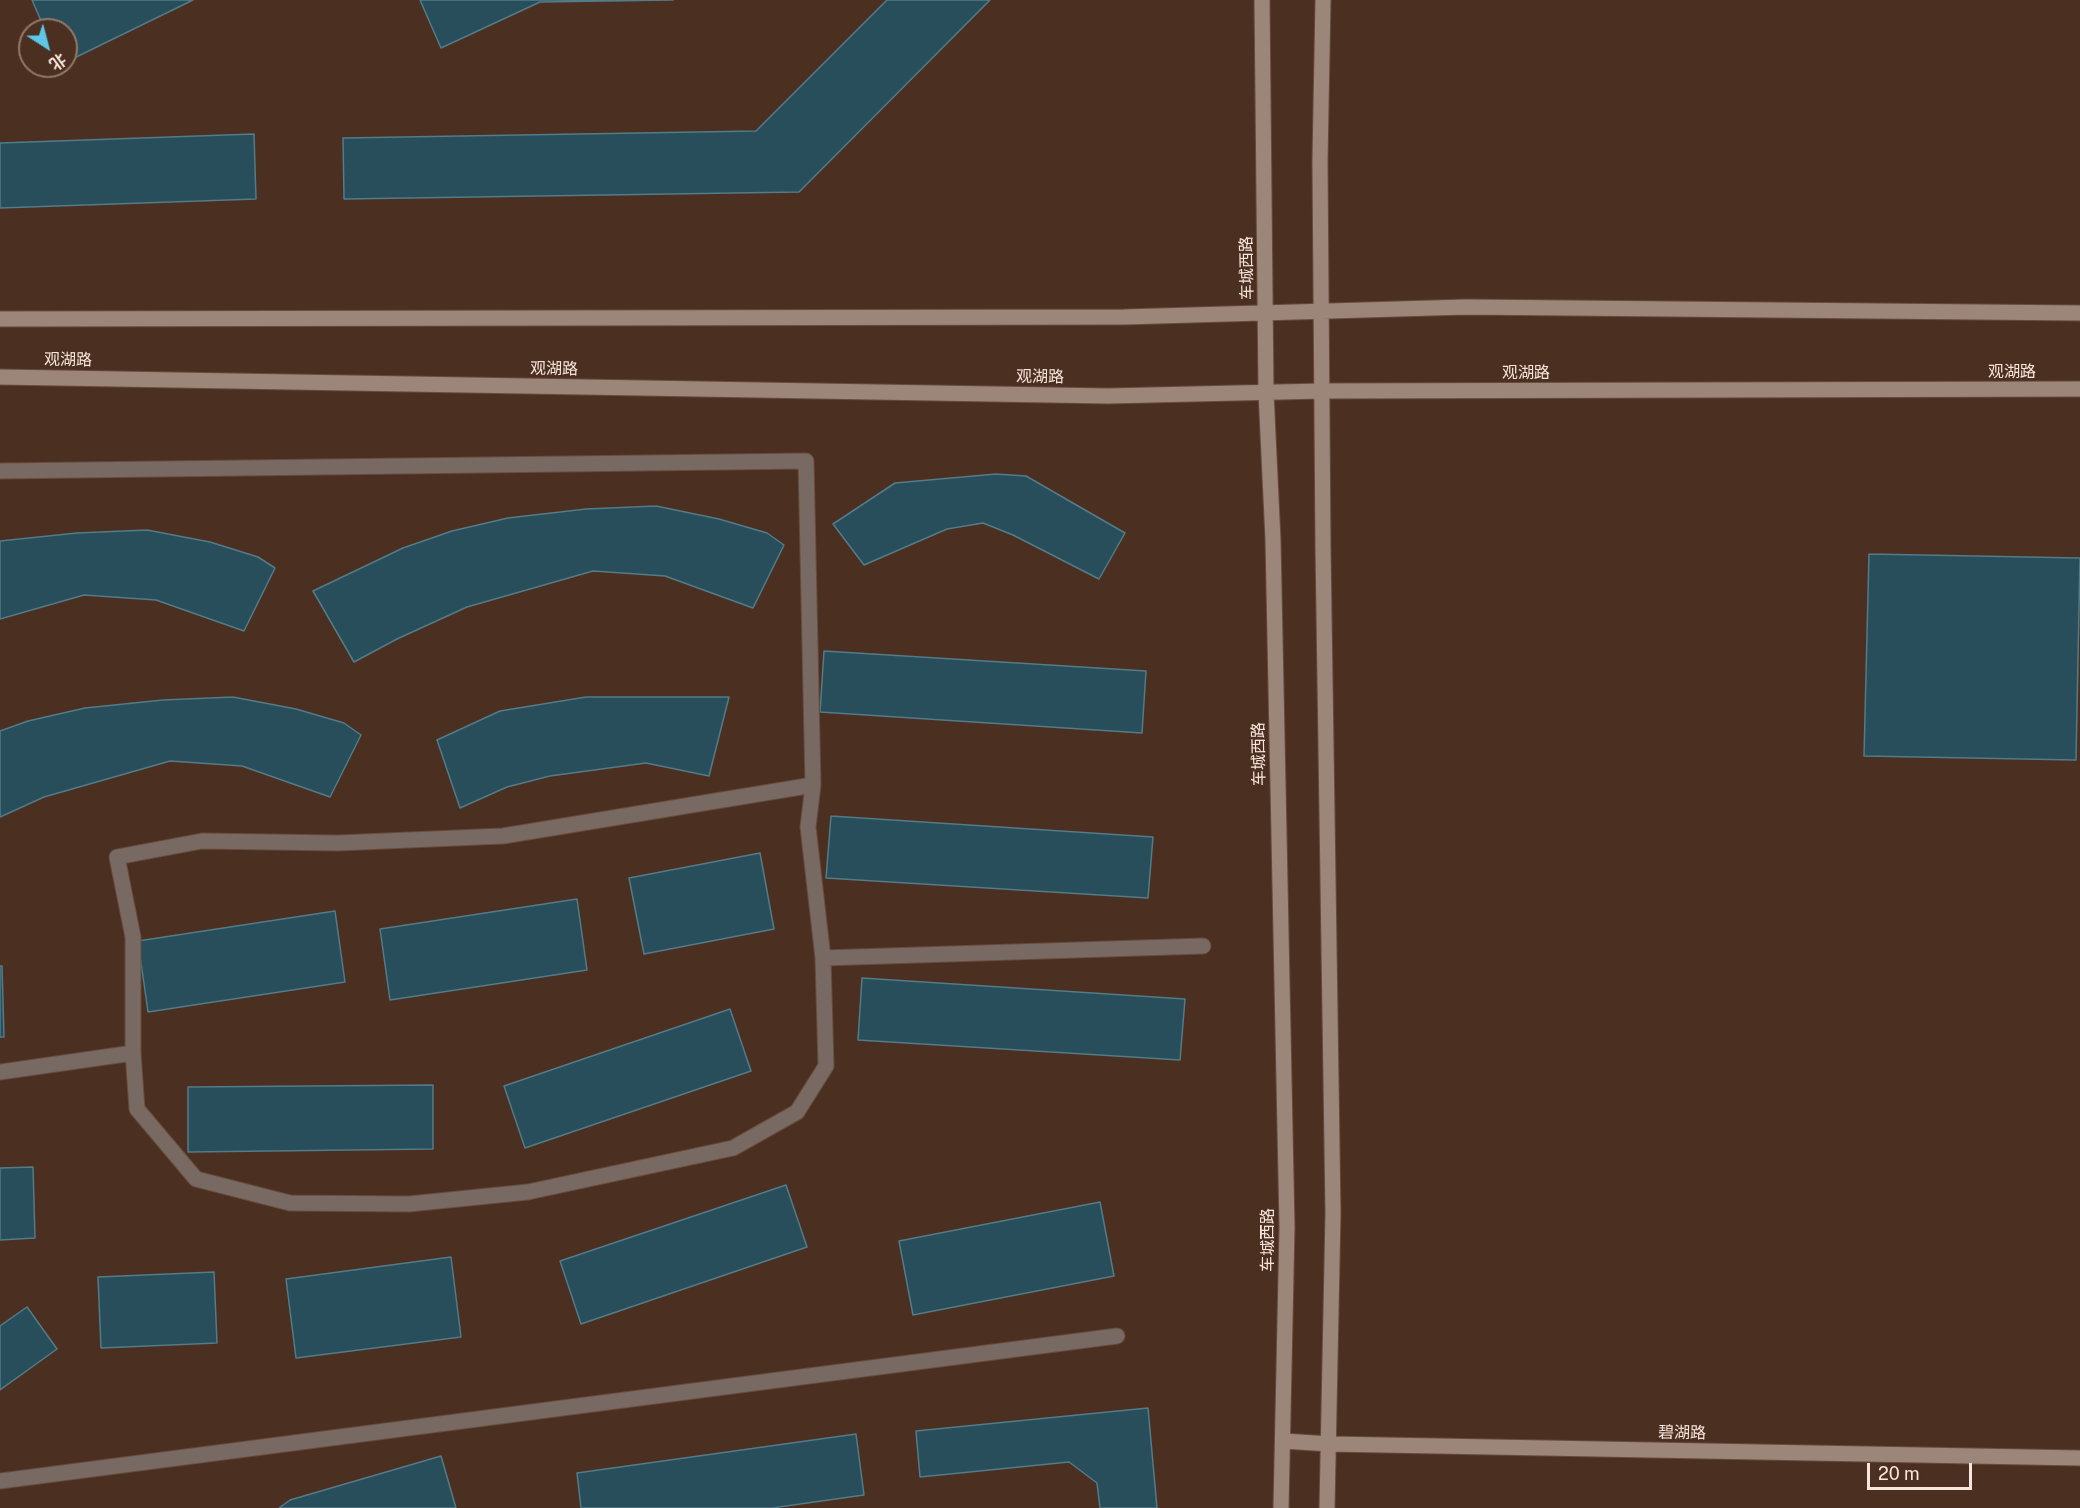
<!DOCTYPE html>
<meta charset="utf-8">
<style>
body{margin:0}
#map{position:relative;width:2080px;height:1508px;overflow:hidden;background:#4b2f20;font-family:"Public Sans","Noto Sans SC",sans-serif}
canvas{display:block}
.north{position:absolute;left:18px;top:18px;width:60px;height:60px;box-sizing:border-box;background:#4b2f20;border:2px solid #90786b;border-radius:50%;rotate:144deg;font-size:16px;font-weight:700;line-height:24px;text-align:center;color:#f8e5dc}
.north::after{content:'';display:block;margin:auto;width:21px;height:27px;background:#5cc7e7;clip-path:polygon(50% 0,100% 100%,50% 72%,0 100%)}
.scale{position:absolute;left:1867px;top:1463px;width:105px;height:27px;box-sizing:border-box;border:3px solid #f8e5dc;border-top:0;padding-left:8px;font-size:18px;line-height:21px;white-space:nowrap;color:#f8e5dc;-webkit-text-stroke:4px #4b2f20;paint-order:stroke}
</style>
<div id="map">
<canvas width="2080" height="1508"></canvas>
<div class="north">北</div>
<div class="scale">20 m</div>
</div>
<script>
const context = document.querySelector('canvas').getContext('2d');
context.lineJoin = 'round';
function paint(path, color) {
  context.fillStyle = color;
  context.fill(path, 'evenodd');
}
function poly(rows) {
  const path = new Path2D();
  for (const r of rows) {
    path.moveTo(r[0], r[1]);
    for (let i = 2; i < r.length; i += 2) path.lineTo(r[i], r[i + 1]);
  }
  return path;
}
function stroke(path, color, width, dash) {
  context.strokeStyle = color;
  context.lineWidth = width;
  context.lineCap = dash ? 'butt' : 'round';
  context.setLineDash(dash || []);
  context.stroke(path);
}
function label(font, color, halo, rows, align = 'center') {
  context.font = font + ' "Public Sans","Noto Sans SC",sans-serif';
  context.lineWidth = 4.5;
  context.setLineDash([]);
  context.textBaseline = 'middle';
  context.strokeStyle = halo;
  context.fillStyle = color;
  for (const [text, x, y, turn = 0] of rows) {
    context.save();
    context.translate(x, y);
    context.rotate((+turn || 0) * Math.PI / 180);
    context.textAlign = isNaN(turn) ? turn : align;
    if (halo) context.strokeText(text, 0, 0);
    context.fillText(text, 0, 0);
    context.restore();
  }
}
const building = poly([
 [32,0,193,0,66,62,66,30,45,30,32,0],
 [420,0,673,0,540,2,441,48,420,0],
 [887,0,990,0,799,192,344,199,343,138,756,131,887,0],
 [254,134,256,199,0,208,0,143,254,134],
 [996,474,1026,476,1125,533,1099,579,1013,535,983,523,947,529,864,565,833,524,895,483,996,474],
 [656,506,719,519,767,533,784,545,753,608,665,576,593,571,467,607,397,639,354,662,313,591,403,548,452,531,508,518,586,509,656,506],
 [147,530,210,542,258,557,275,568,244,631,156,600,84,595,0,619,0,541,77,533,147,530],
 [1869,554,2080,558,2076,760,1864,756,1869,554],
 [824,651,1146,671,1142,733,820,712,824,651],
 [233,697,296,709,344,723,361,735,330,797,242,766,170,761,44,797,0,817,0,731,28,721,85,708,163,700,233,697],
 [586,697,729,697,709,776,646,763,550,776,507,787,460,808,437,740,500,711,586,697],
 [831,816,1153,837,1148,898,826,878,831,816],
 [760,853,774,929,644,954,629,878,760,853],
 [577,899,587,970,390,1000,380,929,577,899],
 [335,911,345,982,148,1012,138,941,335,911],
 [0,966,2,966,4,1037,0,1037,0,966],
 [862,978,1185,999,1180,1060,858,1040,862,978],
 [730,1009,751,1071,525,1148,504,1086,730,1009],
 [433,1085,433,1149,188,1152,188,1087,433,1085],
 [33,1167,35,1238,0,1240,0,1168,33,1167],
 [786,1185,807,1247,581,1324,560,1261,786,1185],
 [1100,1202,1114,1276,913,1315,899,1241,1100,1202],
 [451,1257,461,1337,296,1358,286,1279,451,1257],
 [214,1272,217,1343,101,1348,98,1277,214,1272],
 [27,1307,57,1349,0,1390,0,1326,27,1307],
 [1148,1408,1157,1508,1100,1508,1097,1483,1069,1462,920,1477,916,1431,1148,1408],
 [856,1434,864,1495,772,1508,581,1508,577,1473,856,1434],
 [441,1456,456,1508,279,1508,290,1500,441,1456]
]);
const lane = poly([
 [0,471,806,461,813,785,808,827,823,958,826,1066,797,1112,733,1148,528,1192,409,1204,290,1203,196,1179,137,1109,133,1053,133,937,117,857,202,841,338,843,503,836,813,785],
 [823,958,1203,946],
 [0,1072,133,1053]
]);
const street = poly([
 [0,1481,1117,1336]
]);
const secondary = poly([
 [1262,0,1266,392,1273,540,1287,1227,1281,1508],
 [1323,0,1320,161,1323,547,1333,1213,1327,1508],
 [0,319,1124,317,1466,307,2080,313],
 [0,377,1108,396,1322,391,2080,389],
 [1283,1441,1330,1444,2080,1458]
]);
const streetNames = [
 ["车城西路",1247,268,-91],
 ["观湖路",68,360,1],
 ["观湖路",554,369,1],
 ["观湖路",2012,372],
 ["观湖路",1526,373],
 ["观湖路",1040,377,1],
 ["车城西路",1259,754,-91],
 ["车城西路",1268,1240,-90],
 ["碧湖路",1682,1433,1]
];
paint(building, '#274e5a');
stroke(building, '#547b88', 1.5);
stroke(lane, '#674c3e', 17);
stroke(street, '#674c3e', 17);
stroke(secondary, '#674c3e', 17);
stroke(lane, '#786a62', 15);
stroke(street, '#786a62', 15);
stroke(secondary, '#9c867a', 15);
label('16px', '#f8e5dc', '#4b2f20', streetNames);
</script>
